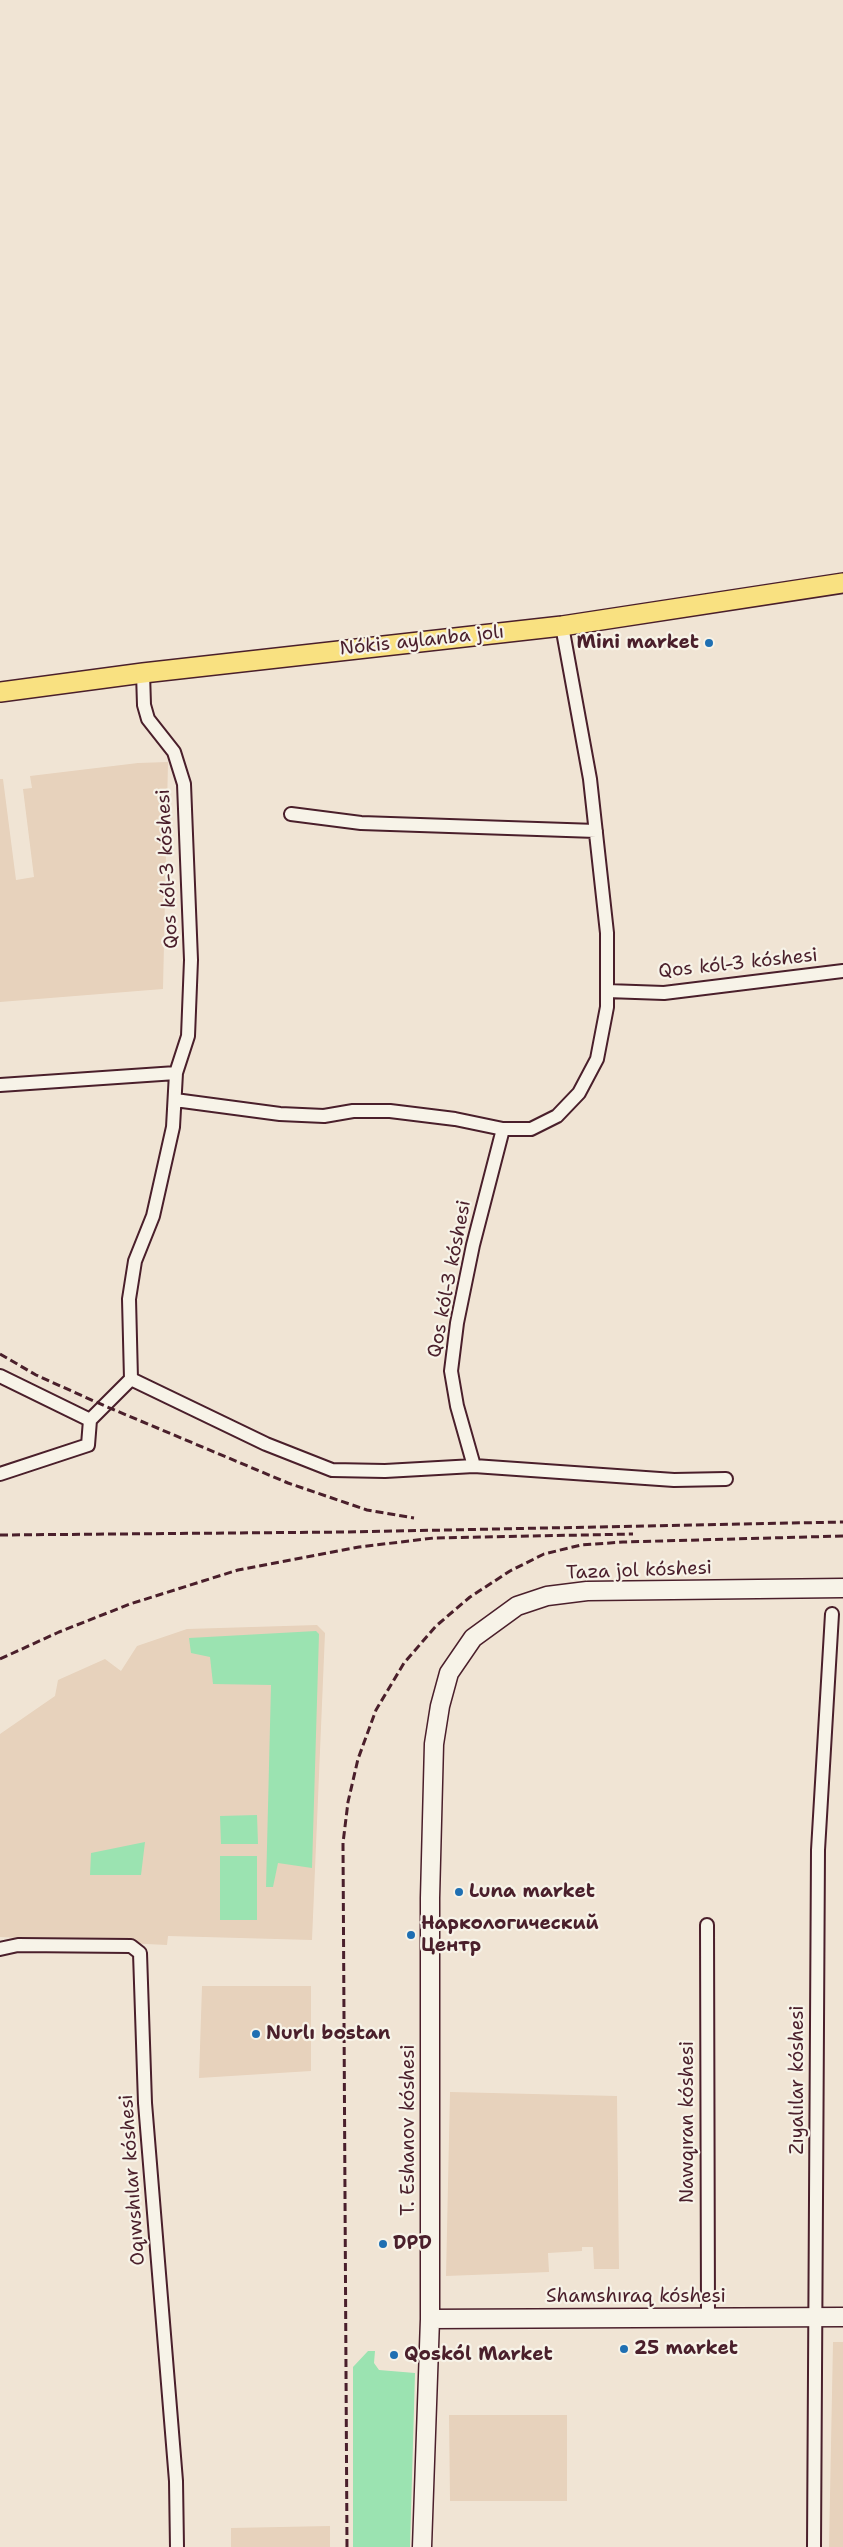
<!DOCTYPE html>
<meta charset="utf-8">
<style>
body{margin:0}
canvas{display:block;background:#f0e4d4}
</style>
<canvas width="843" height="2547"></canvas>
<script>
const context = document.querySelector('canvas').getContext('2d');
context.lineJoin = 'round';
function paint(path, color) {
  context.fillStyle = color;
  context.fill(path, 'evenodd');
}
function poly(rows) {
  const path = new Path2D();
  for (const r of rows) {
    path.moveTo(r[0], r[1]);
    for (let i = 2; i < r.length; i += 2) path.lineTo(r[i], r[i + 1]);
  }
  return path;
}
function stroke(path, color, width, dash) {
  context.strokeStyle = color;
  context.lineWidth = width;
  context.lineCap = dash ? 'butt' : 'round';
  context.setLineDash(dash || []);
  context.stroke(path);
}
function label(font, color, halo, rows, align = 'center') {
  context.font = font + ' "Shantell Sans",sans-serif';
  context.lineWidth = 4.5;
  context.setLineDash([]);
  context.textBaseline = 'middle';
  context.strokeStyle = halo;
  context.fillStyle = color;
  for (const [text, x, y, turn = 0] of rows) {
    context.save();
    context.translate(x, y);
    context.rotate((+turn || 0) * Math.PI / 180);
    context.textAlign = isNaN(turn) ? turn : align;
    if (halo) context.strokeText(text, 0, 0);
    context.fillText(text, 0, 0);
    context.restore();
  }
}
const built = poly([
 [168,762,163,989,0,1002,0,779,3,779,16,880,34,877,23,789,32,788,30,776,138,763],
 [317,1625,325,1633,312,1940,168,1936,167,1945,0,1937,0,1734,55,1696,58,1680,105,1659,121,1671,137,1646,187,1629],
 [202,1986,311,1986,311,2071,199,2078],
 [450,2092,617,2096,619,2269,594,2269,593,2247,582,2247,582,2251,548,2253,549,2272,446,2276],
 [833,2342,843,2342,843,2547,829,2547],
 [449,2415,567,2415,567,2501,450,2501],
 [330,2526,330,2547,231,2547,231,2528]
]);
const green = poly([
 [316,1631,319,1634,312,1868,278,1863,273,1887,266,1887,271,1685,213,1684,210,1657,191,1653,189,1638],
 [257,1815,258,1844,221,1844,220,1816],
 [145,1842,141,1875,90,1875,91,1853],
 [220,1856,257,1856,257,1920,220,1920],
 [368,2351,375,2351,374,2363,379,2370,415,2373,410,2547,353,2547,353,2367]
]);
const street = poly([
 [291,814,361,823,596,831],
 [607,991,664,993,843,971],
 [0,1085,176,1073],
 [175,1100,280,1114,324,1116,353,1111,390,1111,455,1119,503,1129,531,1129,557,1116,579,1093,597,1059,607,1007,607,933,590,779,562,626],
 [0,1376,90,1420],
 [131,1379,129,1299,135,1261,153,1216,173,1127,176,1073,188,1036,191,960,184,784,174,752,148,719,144,705,143,673],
 [131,1379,266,1444,332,1470,385,1471,474,1466,674,1480,726,1479],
 [474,1466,457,1406,451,1371,457,1323,473,1245,503,1129],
 [0,1474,88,1445,90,1420,131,1379],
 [707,1925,708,2319],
 [0,1949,18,1945,131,1946,140,1953,145,2103,176,2481,177,2547],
 [814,2547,818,1850,832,1614]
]);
const secondary = poly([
 [430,2319,843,2317],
 [422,2547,430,2319,430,1898,434,1744,440,1706,449,1673,473,1638,517,1606,547,1596,587,1591,843,1588]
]);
const primary = poly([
 [0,692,143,673,562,626,843,583]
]);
const rail = poly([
 [0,1354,36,1375,105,1406,288,1483,367,1510,414,1518],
 [0,1535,347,1532,843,1522],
 [0,1659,59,1632,130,1604,238,1570,359,1547,434,1538,633,1534],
 [347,2547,343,1843,348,1802,358,1759,376,1710,404,1663,436,1626,470,1597,510,1571,544,1554,581,1545,623,1542,843,1536]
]);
const markers = [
 [709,643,5,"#1f6fb2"],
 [459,1892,5,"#1f6fb2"],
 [411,1935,5,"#1f6fb2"],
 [256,2034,5,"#1f6fb2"],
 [383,2244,5,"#1f6fb2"],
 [624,2349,5,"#1f6fb2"],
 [394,2355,5,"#1f6fb2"]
];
const streetNames = [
 ["Nókis aylanba jolı",422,641,-6],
 ["Qos kól-3 kóshesi",168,869,-93],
 ["Qos kól-3 kóshesi",738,964,-6],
 ["Qos kól-3 kóshesi",450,1279,-79],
 ["Taza jol kóshesi",639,1571,-2],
 ["Zıyalılar kóshesi",798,2080,-90],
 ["Nawqıran kóshesi",688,2122,-90],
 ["T. Eshanov kóshesi",409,2130,-90],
 ["Oqıwshılar kóshesi",133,2180,-94],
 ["Shamshıraq kóshesi",636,2297]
];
const poiNames = [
 ["Mini market",699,643,"right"],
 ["Luna market",469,1892],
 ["Наркологический",421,1924],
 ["Центр",421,1946],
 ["Nurlı bostan",266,2034],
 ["DPD",393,2244],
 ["25 market",634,2349],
 ["Qoskól Market",404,2355]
];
paint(built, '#e7d2bc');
paint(green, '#9be3b1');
stroke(street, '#4a1f2b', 16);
stroke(secondary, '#4a1f2b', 21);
stroke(primary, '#4a1f2b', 22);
stroke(street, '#f7f3e8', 12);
stroke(secondary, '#f7f3e8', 18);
stroke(primary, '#f9e181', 19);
stroke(rail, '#4a1f2b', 3, [8, 4]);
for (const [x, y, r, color] of markers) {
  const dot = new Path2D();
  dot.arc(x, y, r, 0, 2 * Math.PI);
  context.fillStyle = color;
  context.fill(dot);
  stroke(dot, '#f7f3e8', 2);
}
label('19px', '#4a1f2b', '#f7f3e8', streetNames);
label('bold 19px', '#4a1f2b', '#f7f3e8', poiNames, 'left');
</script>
